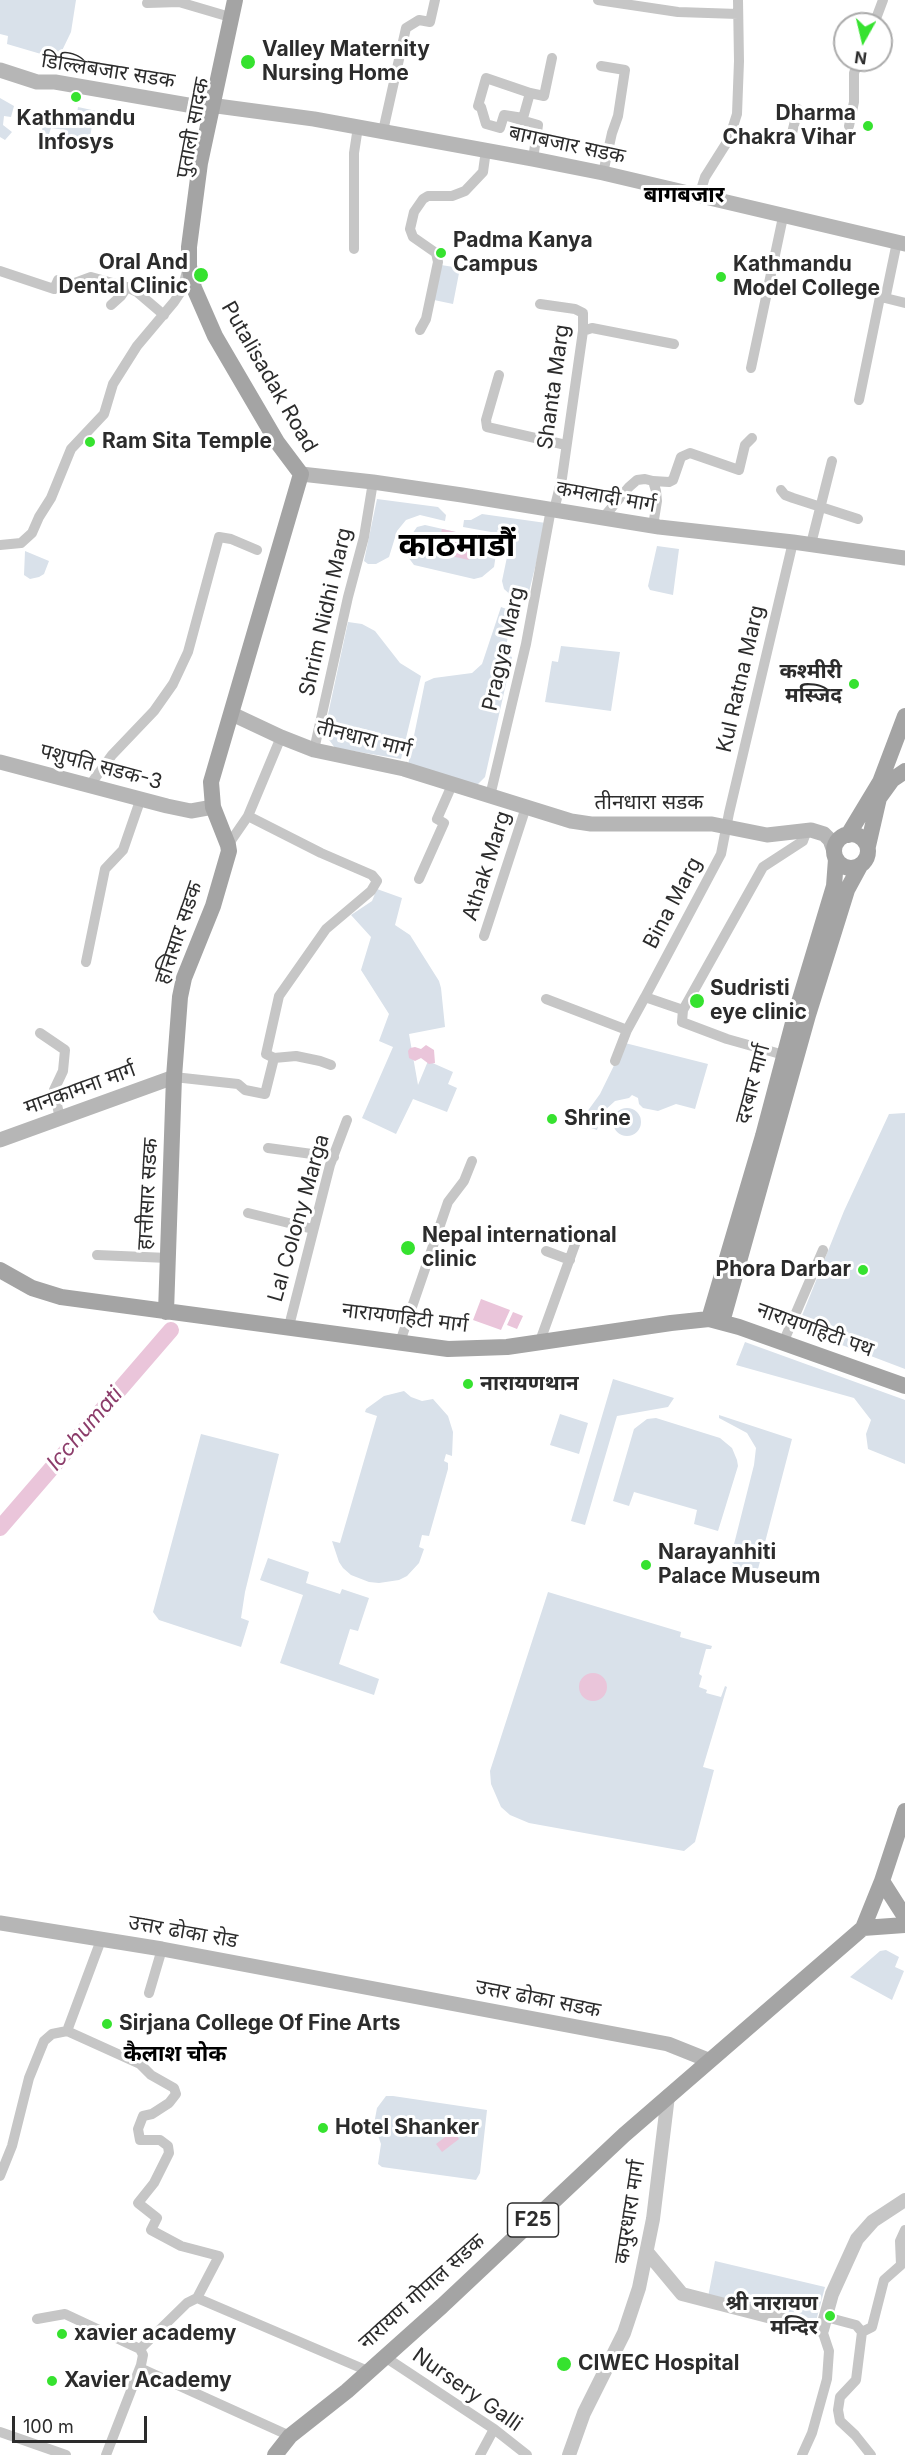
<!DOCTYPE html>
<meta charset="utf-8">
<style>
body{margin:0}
#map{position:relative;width:905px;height:2455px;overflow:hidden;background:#fff;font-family:Inter,sans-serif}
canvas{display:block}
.north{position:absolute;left:833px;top:12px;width:60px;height:60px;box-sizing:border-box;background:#fff;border:2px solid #ababab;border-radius:50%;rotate:188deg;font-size:16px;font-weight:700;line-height:24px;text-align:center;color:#2c2c2c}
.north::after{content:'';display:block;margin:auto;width:21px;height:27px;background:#36e22f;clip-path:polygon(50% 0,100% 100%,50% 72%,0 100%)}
.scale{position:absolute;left:12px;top:2416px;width:135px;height:27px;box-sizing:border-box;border:3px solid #2c2c2c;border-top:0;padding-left:8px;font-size:18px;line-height:21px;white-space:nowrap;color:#2c2c2c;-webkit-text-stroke:4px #fff;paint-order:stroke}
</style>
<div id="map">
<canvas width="905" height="2455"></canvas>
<div class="north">N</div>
<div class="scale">100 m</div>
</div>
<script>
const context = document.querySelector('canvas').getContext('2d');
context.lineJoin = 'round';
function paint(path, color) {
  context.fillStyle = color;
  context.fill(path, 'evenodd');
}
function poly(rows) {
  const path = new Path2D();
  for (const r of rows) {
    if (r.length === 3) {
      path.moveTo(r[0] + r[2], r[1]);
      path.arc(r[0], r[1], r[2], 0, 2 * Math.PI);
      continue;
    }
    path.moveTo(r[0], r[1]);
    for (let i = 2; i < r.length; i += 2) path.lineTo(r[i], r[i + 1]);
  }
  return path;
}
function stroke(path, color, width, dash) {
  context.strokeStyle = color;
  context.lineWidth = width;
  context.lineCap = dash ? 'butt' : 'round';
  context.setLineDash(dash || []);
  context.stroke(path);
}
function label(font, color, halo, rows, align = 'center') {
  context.font = font + ' Inter,"Noto Sans Devanagari",sans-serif';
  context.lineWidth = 6;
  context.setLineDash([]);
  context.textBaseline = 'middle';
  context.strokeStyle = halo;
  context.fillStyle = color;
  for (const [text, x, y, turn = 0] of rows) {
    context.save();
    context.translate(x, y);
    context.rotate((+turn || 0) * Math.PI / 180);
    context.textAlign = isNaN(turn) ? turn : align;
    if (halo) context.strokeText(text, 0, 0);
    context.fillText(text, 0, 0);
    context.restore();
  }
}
const green = poly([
 [0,0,76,0,71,32,58,59,7,44,8,36,0,34],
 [0,98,14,106,11,117,4,116,3,125,12,132,5,140,0,137],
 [78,107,101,112,108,110,109,114,85,114,83,125,92,126,89,143,86,147,77,147,66,140,66,130,51,128,49,134,42,133,43,121,75,127],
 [441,265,460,268,453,304,434,300],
 [377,499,438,507,446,515,445,521,420,515,406,520,397,531,389,557,376,564,368,564,364,561],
 [482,514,546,523,527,600,514,598,504,589,502,581,507,557,502,540,491,532,463,527,464,520,471,520],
 [425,525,487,539,497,548,494,567,482,577,474,579,414,565,408,557,412,534,417,527],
 [657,546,679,549,673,595,650,590,648,586],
 [25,551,49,561,44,574,39,577,30,579,24,575],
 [501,607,512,611,505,654,512,657,485,777,476,786,408,765,425,682,434,678,472,673,482,664],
 [348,622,362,624,375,631,400,663,421,676,401,759,335,748,324,733],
 [561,646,620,652,611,711,545,702,552,661,558,662],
 [377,889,402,898,395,925,410,935,439,981,441,988,445,1027,409,1034,418,1085,428,1061,453,1072,448,1084,457,1088,447,1112,413,1099,396,1134,362,1118,393,1047,379,1041,389,1014,361,970,371,937,351,915,372,901],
 [625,1043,708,1064,695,1109,676,1104,658,1111,643,1108,639,1104,638,1098,632,1095,629,1098,615,1101,603,1112,597,1130,582,1125,584,1116,600,1094],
 [627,1122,14],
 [905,1113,905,1369,797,1328,844,1211,889,1114],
 [745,1342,905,1400,905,1464,868,1449,866,1434,871,1420,854,1398,736,1365],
 [613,1379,674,1398,668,1407,617,1416,585,1525,571,1521],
 [404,1391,411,1397,422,1401,433,1399,448,1416,453,1432,452,1456,446,1454,444,1461,448,1463,448,1469,429,1536,422,1535,419,1547,424,1549,419,1563,407,1576,399,1580,379,1583,369,1582,351,1575,343,1568,339,1562,332,1541,340,1543,377,1416,365,1412,366,1409,384,1396],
 [560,1414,588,1423,579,1454,550,1445],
 [719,1415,792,1439,757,1573,739,1569,730,1560,754,1465,756,1448,747,1433,719,1418],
 [656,1418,720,1438,732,1448,737,1460,738,1466,718,1531,694,1524,697,1510,634,1492,629,1506,613,1501,634,1429,647,1419],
 [201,1434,279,1454,245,1592,241,1618,249,1621,241,1647,159,1620,153,1612],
 [268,1558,309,1572,306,1583,340,1594,342,1589,369,1598,358,1631,350,1629,339,1664,379,1679,374,1695,280,1663,303,1595,260,1580],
 [548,1592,681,1632,680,1637,712,1646,711,1649,706,1649,699,1674,702,1676,699,1687,707,1690,706,1693,721,1697,725,1686,727,1687,703,1767,714,1770,695,1842,684,1851,529,1823,510,1815,501,1807,491,1784,490,1771],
 [886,1950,899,1957,895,1967,904,1971,892,2000,850,1977,880,1951],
 [386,2096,393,2096,487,2110,480,2173,476,2180,382,2167,378,2164,381,2144,374,2124,377,2108],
 [715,2261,825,2287,815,2325,708,2297]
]);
const water = poly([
 [442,529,474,536,469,560,437,553],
 [426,1045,434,1050,435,1063,429,1064,421,1058,415,1061,409,1058,408,1051,410,1048,415,1047,421,1049],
 [481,1299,510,1310,501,1330,473,1320],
 [513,1312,523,1316,517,1329,507,1325],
 [593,1687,14],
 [453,2131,459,2139,442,2152,436,2144]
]);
const river = poly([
 [0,1528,171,1330]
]);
const minor = poly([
 [178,0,179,2,230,17],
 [598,0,678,12,738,14],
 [147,3,179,2],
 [874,24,883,0],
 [601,66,625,70,618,116,612,133,603,173],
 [530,93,544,96,552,58],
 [504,115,523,118,530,93,486,78,478,106,481,107,486,124,500,128,504,115,538,125,533,159],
 [849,126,854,102,854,73,859,60],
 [383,131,406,28,419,20,430,22,435,0],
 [791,137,798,109],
 [699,196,705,177,729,139,737,114,739,61,738,0],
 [354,249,354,153,358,127],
 [0,271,54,289,58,280,72,284,91,277,127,287,137,292,164,315],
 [881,297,905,303],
 [540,304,575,309,583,313,583,331,562,478,554,510],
 [111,305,121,296,127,287],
 [420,330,426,319,438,262,436,253,413,237,410,229,414,212,423,199,428,196,452,196,465,191,483,172,486,150],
 [583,331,592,328,674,344],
 [751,368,783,217],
 [499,375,486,420,487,427,566,445],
 [859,400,880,297,886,295,897,242],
 [653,481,669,482,673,480,681,457,690,453,739,470,745,445,752,438],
 [781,490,785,495,793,498,858,519],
 [603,518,629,487,637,480,645,479,653,481,656,491,657,501,653,526],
 [811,544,832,461],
 [0,545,21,543,32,533,39,517,51,498,71,449,104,414,113,384,137,346,174,302,182,290,187,271],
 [314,750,348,597,364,537,373,482],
 [90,785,112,755,154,711,173,684,188,652,219,537,231,539,257,550],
 [490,796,526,644,551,509],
 [228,845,248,816,281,737],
 [419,879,444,823,437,819,452,785],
 [484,936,526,807],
 [86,962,105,869,123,850,141,798],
 [645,997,721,854,729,813,793,542],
 [546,999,627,1030],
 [683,1010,763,867,803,841,807,830],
 [40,1033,65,1050,63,1071,54,1090,60,1119],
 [274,1058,296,1056,320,1061,331,1065],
 [615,1061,627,1030,645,997,683,1010,682,1022,727,1039,784,1055],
 [174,1077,238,1084,245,1090,265,1094,274,1058,266,1054,279,996,326,929,371,891,377,881,372,875,321,853,248,816],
 [268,1148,334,1157],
 [248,1213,313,1229],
 [546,1251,570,1260],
 [97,1255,168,1258],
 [289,1326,330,1165,347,1120],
 [540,1341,578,1236],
 [400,1342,448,1202,464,1181,472,1161],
 [783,1343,823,1250],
 [149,1993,162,1949],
 [67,2031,140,2064,151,2075,174,2088,176,2094,169,2103,152,2114,143,2116,138,2129,140,2140,160,2140,168,2146,169,2153,154,2183,138,2203,157,2218,151,2230,181,2246,219,2256,197,2298,187,2303,140,2349],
 [67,2031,101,1940],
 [0,2176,12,2146,29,2078,44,2041,52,2034,67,2031],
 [197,2298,368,2371],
 [826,2317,856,2325,862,2332,856,2380,840,2397,838,2410,840,2421,855,2435,871,2455],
 [37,2319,65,2314,140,2349],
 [862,2332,872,2327,884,2280,901,2265,900,2241,905,2230],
 [385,2357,494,2429,527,2455],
 [140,2368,290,2436],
 [0,2432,66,2455],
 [106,2455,141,2365,143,2355,140,2349],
 [480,2455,494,2429],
 [802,2455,812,2433,827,2379,829,2351,822,2330]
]);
const tertiary = poly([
 [647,2252,682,2294,822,2330,832,2294,857,2239,873,2221,905,2200],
 [569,2455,584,2413,624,2333,639,2288,653,2219,668,2096]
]);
const secondary = poly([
 [0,70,37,82,55,82,211,109,217,106,314,119,533,159,603,173,905,244],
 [301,474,373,482,462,495,659,527,793,542,905,558],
 [232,714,281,737,314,750,404,769,571,821,591,824,712,824,767,835,811,830,824,834,830,840,834,851],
 [0,762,167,806,191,811,213,807],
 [0,1140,174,1077],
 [0,1923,162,1949,668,2044,708,2060]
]);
const primary = poly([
 [235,0,200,163,189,247,189,266,194,288,215,336,277,442,301,474],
 [851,851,17],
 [848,835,880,782,905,716],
 [868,846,879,798,892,780,905,771],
 [0,1270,32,1288,61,1297,448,1349,507,1347,671,1323,709,1319,739,1327,905,1386],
 [166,1312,174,1077,180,997,184,978,213,906,229,851,228,845,213,807,211,782,301,474],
 [709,1319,763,1136,794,1019,834,886,836,859],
 [722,1322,808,1015,847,890,860,866],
 [882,1881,905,1917],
 [863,1928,905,1925],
 [275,2455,290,2436,347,2391,442,2306,624,2135,863,1928,882,1881,905,1811]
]);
const markers = [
 [248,62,8,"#36e22f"],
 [76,97,6,"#36e22f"],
 [868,126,6,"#36e22f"],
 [441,253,6,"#36e22f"],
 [201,275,8,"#36e22f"],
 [721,277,6,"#36e22f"],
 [90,442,6,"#36e22f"],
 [854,684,6,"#36e22f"],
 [697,1001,8,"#36e22f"],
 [552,1119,6,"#36e22f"],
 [408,1248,8,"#36e22f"],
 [863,1270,6,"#36e22f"],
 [468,1384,6,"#36e22f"],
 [646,1565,6,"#36e22f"],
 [107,2024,6,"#36e22f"],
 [323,2128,6,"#36e22f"],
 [830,2316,6,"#36e22f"],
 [62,2334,6,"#36e22f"],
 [564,2364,8,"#36e22f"],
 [52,2381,6,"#36e22f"]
];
const shields = [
 [533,2220,51]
];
const shieldNames = [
 ["F25",533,2220]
];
const poiNames = [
 ["Valley Maternity",262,50],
 ["Nursing Home",262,74],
 ["Dharma",856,114,"right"],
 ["Chakra Vihar",856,138,"right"],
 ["Kathmandu",76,119,"center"],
 ["Infosys",76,143,"center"],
 ["Padma Kanya",453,241],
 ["Campus",453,265],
 ["Oral And",188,263,"right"],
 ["Dental Clinic",188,287,"right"],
 ["Kathmandu",733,265],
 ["Model College",733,289],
 ["Ram Sita Temple",102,442],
 ["कश्मीरी",842,672,"right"],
 ["मस्जिद",842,696,"right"],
 ["Sudristi",710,989],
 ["eye clinic",710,1013],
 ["Shrine",564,1119],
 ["Nepal international",422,1236],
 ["clinic",422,1260],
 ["Phora Darbar",851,1270,"right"],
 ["नारायणथान",480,1384],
 ["Narayanhiti",658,1553],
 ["Palace Museum",658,1577],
 ["Sirjana College Of Fine Arts",119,2024],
 ["Hotel Shanker",335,2128],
 ["श्री नारायण",818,2304,"right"],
 ["मन्दिर",818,2328,"right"],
 ["xavier academy",74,2334],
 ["CIWEC Hospital",578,2364],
 ["Xavier Academy",64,2381]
];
const streetNames = [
 ["डिल्लिबजार सडक",108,71,9],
 ["पुताली सादक",193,128,-79],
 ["बागबजार सडक",567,145,12],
 ["Putalisadak Road",269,377,60],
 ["Shanta Marg",554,387,-82],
 ["कमलादी मार्ग",606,497,10],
 ["Shrim Nidhi Marg",326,612,-77],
 ["Pragya Marg",504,649,-77],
 ["Kul Ratna Marg",741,679,-77],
 ["तीनधारा मार्ग",364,739,14],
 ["पशुपति सडक-3",101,767,15],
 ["तीनधारा सडक",649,803],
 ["Athak Marg",487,866,-72],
 ["Bina Marg",673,903,-62],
 ["हत्तिसार सडक",179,933,-71],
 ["दरबार मार्ग",753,1084,-75],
 ["मानकामना मार्ग",80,1089,-20],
 ["हात्तीसार सडक",148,1194,-87],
 ["Lal Colony Marga",299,1218,-74],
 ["नारायणहिटी मार्ग",405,1318,7],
 ["नारायणहिटी पथ",815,1330,20],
 ["उत्तर ढोका रोड",183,1932,10],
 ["उत्तर ढोका सडक",538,1999,11],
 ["कपुरधारा मार्ग",630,2212,-81],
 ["नारायण गोपाल सडक",422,2292,-42],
 ["Nursery Galli",467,2390,35]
];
const neighbourhoodNames = [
 ["बागबजार",684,195],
 ["कैलाश चोक",175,2054]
];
const waterNames = [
 ["Icchumati",85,1429,-49]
];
const townNames = [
 ["काठमाडौं",457,546]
];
paint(green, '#d9e1ea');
paint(water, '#eac5da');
stroke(river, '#eac5da', 16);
stroke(minor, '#c6c6c6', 10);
stroke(tertiary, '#c6c6c6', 14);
stroke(secondary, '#b6b6b6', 15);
stroke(primary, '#a4a4a4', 16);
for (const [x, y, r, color] of markers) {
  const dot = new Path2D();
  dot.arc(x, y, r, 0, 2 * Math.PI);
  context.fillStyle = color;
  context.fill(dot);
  stroke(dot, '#fff', 2);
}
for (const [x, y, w] of shields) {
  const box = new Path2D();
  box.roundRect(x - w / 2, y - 17, w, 34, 4.5);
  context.fillStyle = '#fff';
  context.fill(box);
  stroke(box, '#2c2c2c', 1.5);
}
label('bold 20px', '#2c2c2c', null, shieldNames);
label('bold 21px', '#2c2c2c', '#fff', poiNames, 'left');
label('21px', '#2c2c2c', '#fff', streetNames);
label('bold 22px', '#000', '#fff', neighbourhoodNames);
label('italic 22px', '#8c3c6a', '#fff', waterNames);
label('bold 33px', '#000', '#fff', townNames);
</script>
